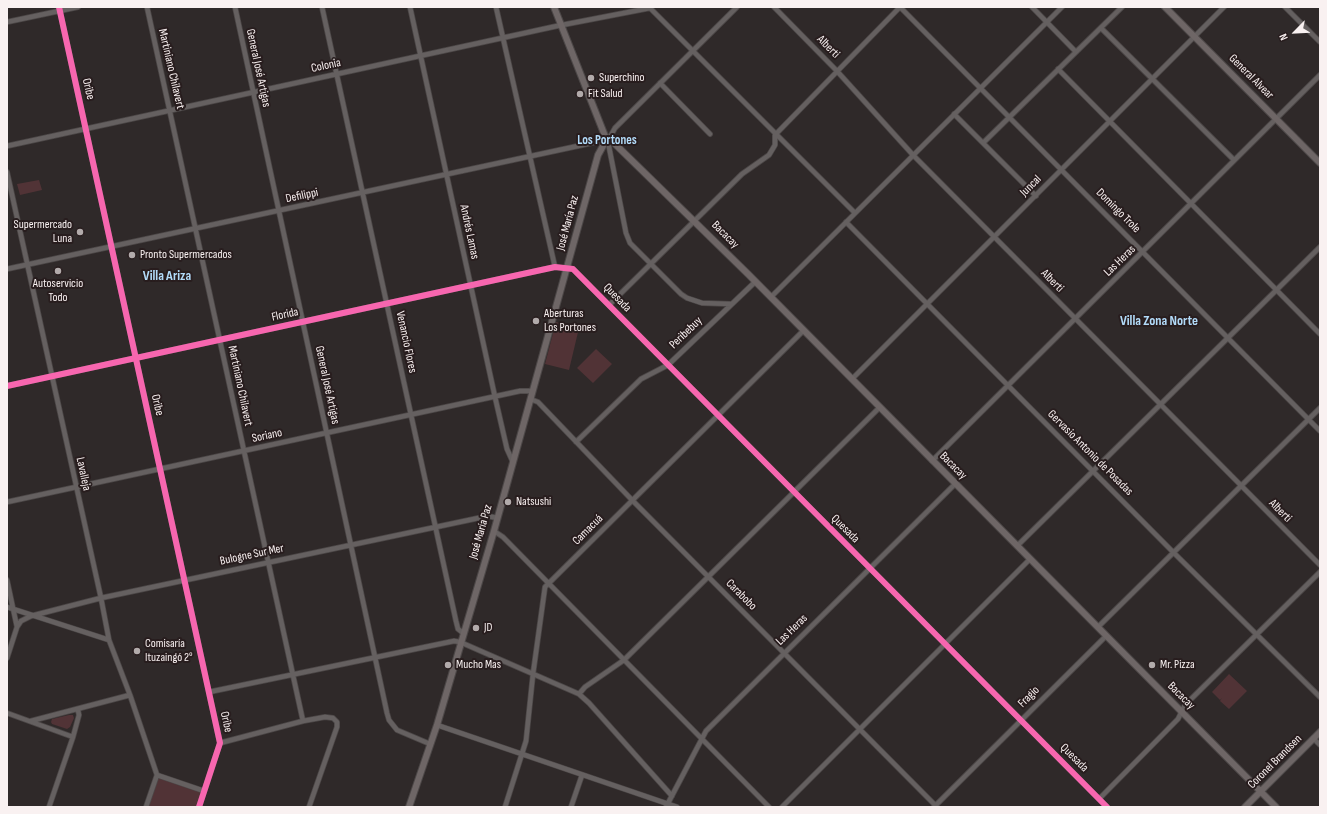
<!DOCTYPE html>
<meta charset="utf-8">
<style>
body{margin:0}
#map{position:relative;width:1327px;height:814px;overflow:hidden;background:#2f2929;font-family:"Sofia Sans Condensed",sans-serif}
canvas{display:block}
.frame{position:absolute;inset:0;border:8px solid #f9f1f1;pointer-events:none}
.north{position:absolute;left:1275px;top:12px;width:40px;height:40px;-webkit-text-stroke:3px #281d1e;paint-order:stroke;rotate:246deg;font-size:11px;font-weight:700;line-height:16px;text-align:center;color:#f9f1f1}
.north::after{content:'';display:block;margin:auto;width:14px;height:18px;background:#f9f1f1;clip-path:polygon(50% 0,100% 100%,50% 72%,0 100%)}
</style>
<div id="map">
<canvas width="1327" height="814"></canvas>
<div class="frame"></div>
<div class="north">N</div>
</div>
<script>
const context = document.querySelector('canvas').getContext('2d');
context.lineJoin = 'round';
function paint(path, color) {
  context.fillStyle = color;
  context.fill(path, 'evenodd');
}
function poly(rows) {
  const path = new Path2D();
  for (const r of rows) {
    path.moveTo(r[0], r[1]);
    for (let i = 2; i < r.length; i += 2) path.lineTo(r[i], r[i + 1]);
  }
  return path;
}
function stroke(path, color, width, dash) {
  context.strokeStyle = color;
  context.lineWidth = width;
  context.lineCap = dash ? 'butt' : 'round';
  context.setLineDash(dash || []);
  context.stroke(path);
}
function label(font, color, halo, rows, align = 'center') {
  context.font = font + ' "Sofia Sans Condensed",sans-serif';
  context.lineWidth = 4;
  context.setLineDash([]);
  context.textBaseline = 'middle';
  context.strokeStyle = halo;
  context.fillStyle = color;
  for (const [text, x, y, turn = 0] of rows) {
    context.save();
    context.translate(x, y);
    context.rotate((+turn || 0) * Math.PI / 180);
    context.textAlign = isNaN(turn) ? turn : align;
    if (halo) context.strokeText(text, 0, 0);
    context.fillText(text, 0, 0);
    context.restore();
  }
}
const green = poly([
 [39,180,42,190,20,195,17,184],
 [556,322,579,328,569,370,545,364],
 [596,349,612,364,593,383,577,368],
 [1229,674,1247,691,1229,709,1220,701,1222,698,1220,700,1212,692],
 [69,715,73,715,74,718,70,727,67,729,52,724,51,722,52,719],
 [157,775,204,791,199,807,146,807]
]);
const street = poly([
 [59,7,220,743,199,807],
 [147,7,303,721],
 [235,7,387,713,389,720,397,730,430,744],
 [322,7,456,621,458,629,463,633],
 [410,7,495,397,507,449,512,460],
 [496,7,555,267],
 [774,7,836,70,913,155,1320,565],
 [900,7,1320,431],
 [1032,7,1076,52],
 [1285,7,1320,42],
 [650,8,855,213],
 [7,22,78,7],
 [1101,28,1234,160],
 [1058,69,1320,334],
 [660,83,710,134],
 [954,114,1036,196],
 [610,137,615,128,737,7],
 [983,143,1122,7],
 [7,146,557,26,650,8],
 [609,147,626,233,630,243,681,294,687,298,702,303,731,304],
 [7,172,101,598,109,640,130,695,157,775],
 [846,222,1174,553,1320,697],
 [7,269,601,141],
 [771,297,1062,7],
 [609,305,742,174,769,155,775,145,775,135,900,7],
 [852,379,1224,7],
 [7,386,555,267,573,269,1107,807],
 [530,399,538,402,632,500,937,807],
 [576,442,641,379,668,365,755,282],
 [932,461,1320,75],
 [7,502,520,391,532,391],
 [494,531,503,537,769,807],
 [1017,546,1320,247],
 [7,580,17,627,7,658],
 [7,607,109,640],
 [17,627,21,621,31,616,101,598,488,516,497,518],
 [1098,627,1320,408],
 [209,692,454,641,460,642,579,694,589,703,672,796],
 [579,694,585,687,624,660,880,407],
 [7,713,73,737],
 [31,721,130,695],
 [437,725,677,807],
 [1313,738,1320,745],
 [220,743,303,721,325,717,333,718,337,722,337,727,309,807],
 [157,775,204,791],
 [1099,799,1178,719,1185,705,1320,572],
 [49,807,73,737,79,715,78,710],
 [146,807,157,775],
 [505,807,526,741,533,674,545,587,804,330],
 [571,807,582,775],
 [666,807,706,731,955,484],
 [782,807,1030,559],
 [934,807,1106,636]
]);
const secondary = poly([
 [554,7,605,136],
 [1165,7,1320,163],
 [613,142,748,274,1276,807],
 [409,807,437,725,494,531,598,155,603,146],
 [1245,807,1320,732]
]);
const cycleway = poly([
 [59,7,220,743,199,807],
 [7,386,555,267,573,269,1107,807]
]);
const markers = [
 [591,78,4,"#b2abab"],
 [580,94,4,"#b2abab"],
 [80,232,4,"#b2abab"],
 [132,255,4,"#b2abab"],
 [58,271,4,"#b2abab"],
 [536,321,4,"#b2abab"],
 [508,502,4,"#b2abab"],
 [476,628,4,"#b2abab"],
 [137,651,4,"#b2abab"],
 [448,665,4,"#b2abab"],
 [1152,665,4,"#b2abab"]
];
const streetNames = [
 ["Alberti",828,47,45],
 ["Colonia",326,66,-12],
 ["General José Artigas",258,68,78],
 ["Martiniano Chilavert",171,69,77],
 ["General Alvear",1251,77,45],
 ["Oribe",88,89,77],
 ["Juncal",1031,186,-45],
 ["Defilippi",302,196,-12],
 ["Domingo Trole",1118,211,45],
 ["José María Paz",568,223,-75],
 ["Andrés Lamas",469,232,78],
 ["Bacacay",725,235,45],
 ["Las Heras",1120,261,-44],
 ["Alberti",1052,281,45],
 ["Quesada",617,298,46],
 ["Florida",285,315,-12],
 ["Peribebuy",686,333,-44],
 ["Venancio Flores",406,342,78],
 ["General José Artigas",327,385,78],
 ["Martiniano Chilavert",240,386,78],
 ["Oribe",157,405,77],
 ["Soriano",267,436,-12],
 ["Gervasio Antonio de Posadas",1090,453,45],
 ["Bacacay",953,466,45],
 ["Lavalleja",83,474,78],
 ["Alberti",1280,511,45],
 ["Quesada",845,529,45],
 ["Camacuá",588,530,-45],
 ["José María Paz",481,532,-74],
 ["Bulogne Sur Mer",252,555,-12],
 ["Carabobo",741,595,45],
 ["Las Heras",792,630,-44],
 ["Bacacay",1181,696,45],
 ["Fragio",1029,697,-45],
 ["Oribe",226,722,78],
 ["Quesada",1074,758,45],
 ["Coronel Brandsen",1275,762,-45]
];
const poiNames = [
 ["Superchino",599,78],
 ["Fit Salud",588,94],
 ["Supermercado",72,225,"right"],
 ["Luna",72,239,"right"],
 ["Pronto Supermercados",140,255],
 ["Autoservicio",58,284,"center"],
 ["Todo",58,298,"center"],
 ["Aberturas",544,314],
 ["Los Portones",544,328],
 ["Natsushi",516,502],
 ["JD",484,628],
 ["Comisaría",145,644],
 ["Ituzaingó 2°",145,658],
 ["Mucho Mas",456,665],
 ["Mr. Pizza",1160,665]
];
const neighbourhoodNames = [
 ["Los Portones",607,141]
];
const quarterNames = [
 ["Villa Ariza",167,276],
 ["Villa Zona Norte",1159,321]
];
paint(green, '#513336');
stroke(street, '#4c4747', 6);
stroke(secondary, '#4c4747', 8);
stroke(street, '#656060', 4.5);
stroke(secondary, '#6e6666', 6);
stroke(cycleway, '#f766af', 6);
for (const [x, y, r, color] of markers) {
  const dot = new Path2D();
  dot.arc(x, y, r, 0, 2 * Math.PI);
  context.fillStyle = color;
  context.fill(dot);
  stroke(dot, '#281d1e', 1.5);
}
label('12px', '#f9f1f1', '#281d1e', streetNames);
label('12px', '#f9f1f1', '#281d1e', poiNames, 'left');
label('bold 13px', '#b2dbf9', '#281d1e', neighbourhoodNames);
label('bold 14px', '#b2dbf9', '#281d1e', quarterNames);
</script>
